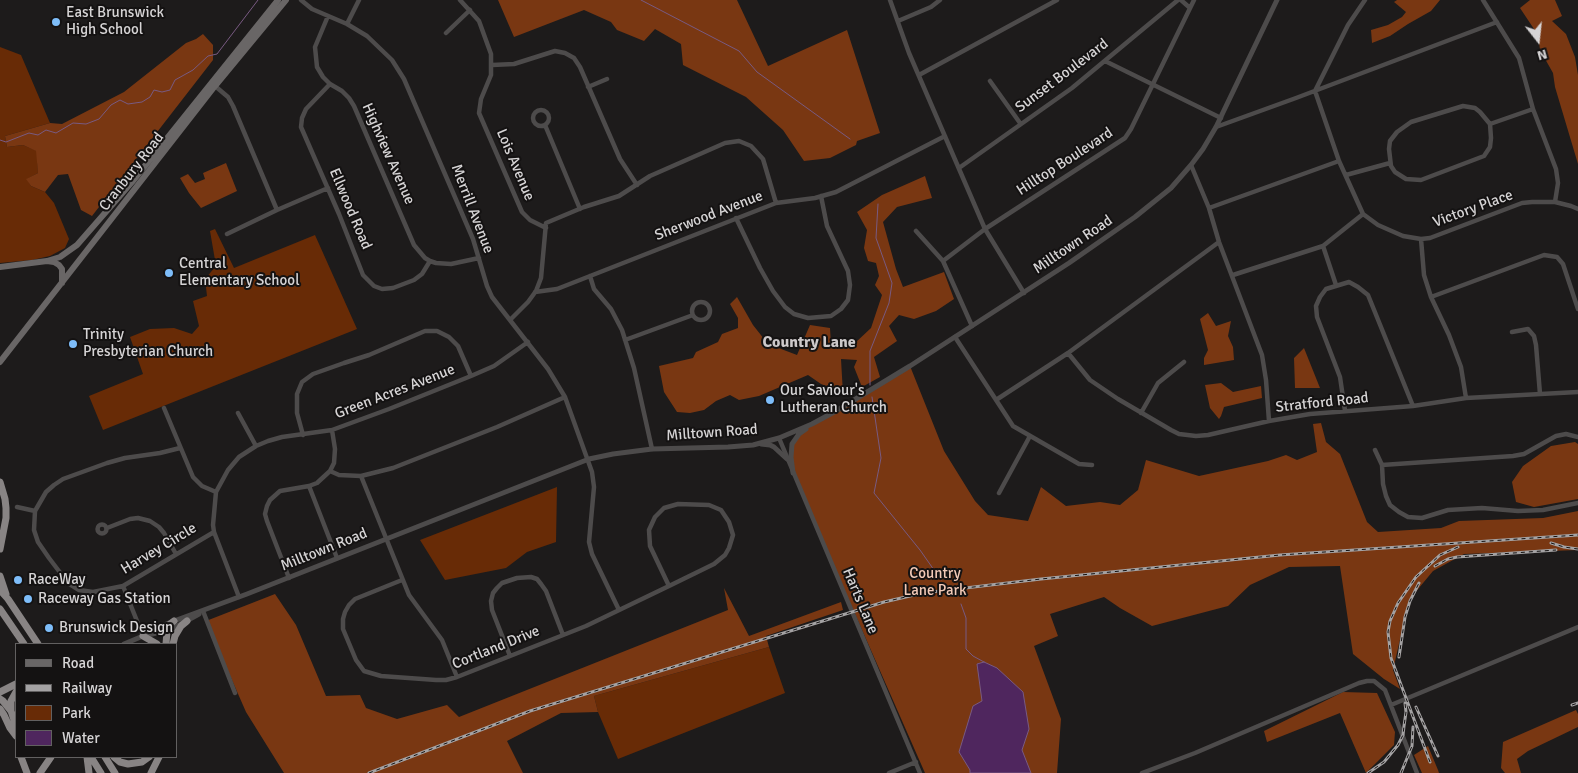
<!DOCTYPE html>
<style>
body{margin:0}
#map{position:relative;width:1578px;height:773px;overflow:hidden;background:#1d1b1b;font-family:Signika,sans-serif}
canvas{display:block}
.legend{position:absolute;left:15px;top:643px;width:162px;height:115px;box-sizing:border-box;background:#141212;border:1px solid #626060;margin:0;padding:6px 9px;list-style:none;font-size:15px;color:#d6d4d5}
.legend li{display:flex;align-items:center;gap:10px;height:25px}
.legend b{width:25px;border:1px solid #626060}
.north{position:absolute;left:1513px;top:15px;width:50px;height:50px;-webkit-text-stroke:4px #141212;paint-order:stroke;rotate:164deg;font-size:14px;font-weight:700;line-height:20px;text-align:center;color:#d6d4d5}
.north::after{content:'';display:block;margin:auto;width:18px;height:22px;background:#d6d4d5;clip-path:polygon(50% 0,100% 100%,50% 72%,0 100%)}
</style>
<div id="map">
<canvas width="1578" height="773"></canvas>
<ul class="legend">
<li><b style="height:6px;background:#696666"></b>Road</li>
<li><b style="height:6px;background:#a4a2a3"></b>Railway</li>
<li><b style="height:14px;background:#682b06"></b>Park</li>
<li><b style="height:14px;background:#4f265e"></b>Water</li>
</ul>
<div class="north">N</div>
</div>
<script>
const context = document.querySelector('canvas').getContext('2d');
context.lineJoin = 'round';
function paint(path, color) {
  context.fillStyle = color;
  context.fill(path, 'evenodd');
}
function poly(rows) {
  const path = new Path2D();
  for (const r of rows) {
    if (r.length === 3) {
      path.moveTo(r[0] + r[2], r[1]);
      path.arc(r[0], r[1], r[2], 0, 2 * Math.PI);
      continue;
    }
    path.moveTo(r[0], r[1]);
    for (let i = 2; i < r.length; i += 2) path.lineTo(r[i], r[i + 1]);
  }
  return path;
}
function stroke(path, color, width, dash) {
  context.strokeStyle = color;
  context.lineWidth = width;
  context.lineCap = dash ? 'butt' : 'round';
  context.setLineDash(dash || []);
  context.stroke(path);
}
function label(font, color, halo, rows, align = 'center') {
  context.font = font + ' Signika,sans-serif';
  context.lineWidth = 4;
  context.setLineDash([]);
  context.textBaseline = 'middle';
  context.strokeStyle = halo;
  context.fillStyle = color;
  for (const [text, x, y, turn = 0] of rows) {
    context.save();
    context.translate(x, y);
    context.rotate((+turn || 0) * Math.PI / 180);
    context.textAlign = isNaN(turn) ? turn : align;
    if (halo) context.strokeText(text, 0, 0);
    context.fillText(text, 0, 0);
    context.restore();
  }
}
const green = poly([
 [0,47,21,55,50,123,5,136,7,147,23,145,37,151,38,173,27,179,31,186,45,192,54,203,69,239,65,248,50,256,32,260,0,263],
 [215,229,234,268,315,235,357,329,103,430,89,396,143,374,130,337,150,329,174,328,192,334,199,326,193,301,207,296,205,279,216,266,210,231],
 [557,487,556,542,527,552,506,568,445,580,420,540],
 [769,647,785,693,618,759,598,712,594,696]
]);
const forest = poly([
 [498,0,737,0,768,66,847,30,880,133,857,141,856,145,830,158,804,161,783,130,746,97,683,65,681,44,655,29,644,41,617,30,611,22,584,10,514,37],
 [1397,0,1440,0,1431,11,1408,24,1390,36,1372,43,1371,30,1388,25,1402,17,1406,12,1394,2],
 [1530,0,1555,0,1562,16,1552,21,1566,34,1575,57,1578,75,1578,164,1555,87,1553,73,1540,50,1538,35,1520,8],
 [203,34,213,45,213,60,92,216,81,210,68,174,58,175,45,192,31,186,26,179,38,173,36,151,23,145,7,147,5,136,50,123,62,124,124,92,186,43,196,39],
 [226,163,237,191,201,208,189,193,180,178,188,174,195,183,205,179,203,173],
 [925,176,932,198,897,207,883,222,896,269,903,287,944,272,954,299,936,311,914,319,899,315,889,326,897,341,874,357,880,377,862,387,854,367,857,360,841,359,843,394,834,389,821,384,808,375,759,396,739,400,730,395,716,401,704,410,690,413,677,412,664,392,659,366,693,358,696,352,718,342,722,334,738,328,738,318,730,304,737,297,753,325,768,344,797,355,810,325,830,328,831,345,855,343,871,328,882,295,875,285,879,276,876,263,868,261,864,248,867,230,857,212,882,195],
 [1208,313,1216,326,1231,321,1228,336,1233,347,1234,360,1204,365,1204,358,1208,350,1200,319],
 [1304,348,1320,388,1295,388,1294,358],
 [910,366,944,451,975,501,988,515,1028,521,1041,487,1066,506,1100,502,1120,505,1138,490,1146,460,1199,476,1268,461,1286,455,1297,460,1317,452,1313,424,1321,423,1326,442,1340,454,1367,522,1378,532,1441,528,1459,521,1543,518,1578,511,1578,550,1464,554,1433,571,1409,600,1393,670,1400,689,1384,679,1353,654,1340,566,1289,567,1250,585,1228,606,1152,626,1120,608,1104,597,1050,614,1058,636,1034,646,1061,719,1057,773,925,773,793,473,792,444,812,424],
 [1221,383,1233,392,1261,386,1262,398,1224,407,1221,416,1219,419,1210,408,1205,385],
 [1575,442,1578,444,1578,499,1534,507,1516,502,1512,482,1523,466,1551,446],
 [724,588,749,636,841,602,843,610,766,636,769,647,594,696,598,712,561,713,507,741,523,773,284,773,246,712,206,621,275,594,296,625,326,696,360,695,366,708,397,719,447,705,459,717,728,610],
 [1343,692,1377,693,1395,732,1394,745,1366,773,1340,713,1267,742,1264,731],
 [1576,710,1578,714,1578,727,1528,751,1517,759,1521,773,1505,773,1501,768,1503,742],
 [1428,746,1438,770,1439,773,1422,773,1414,755]
]);
const water = poly([
 [984,662,997,668,1023,692,1029,729,1022,750,1031,773,970,773,970,770,959,752,973,706,982,701,977,664,984,662]
]);
const stream = poly([
 [641,0,739,51,757,72,850,139],
 [0,140,6,142,29,133,38,135,46,130,56,133,73,123,86,124,99,119,111,105,120,100,128,104,142,102,150,97,154,90,162,92,170,90,175,80,193,70,208,56,217,54,258,0],
 [870,385,870,351,889,303,892,283,876,238,878,204],
 [872,397,881,458,874,493,920,550,941,580],
 [961,604,966,618,966,649,973,656,984,662]
]);
const minor = poly([
 [301,0,312,9,347,24,367,36,392,60,404,79,473,239,487,286,492,297,548,369,565,397,592,472,594,487,589,542,592,554,619,610],
 [460,0,479,21,491,54,491,75,481,99,479,113,522,212,530,220,546,228],
 [890,0,909,53,985,229,1024,293],
 [1181,0,1190,8],
 [1365,0,1348,25,1315,91,1339,161,1363,214,1378,225,1403,236,1421,239,1430,238,1522,203,1532,202,1555,202,1571,206,1578,209],
 [1483,0,1519,58,1533,109,1556,169,1558,183,1555,202],
 [328,16,315,47,317,67,323,77,330,84,342,91,349,98,354,106,414,245,425,258,430,261,436,263,451,264,479,258],
 [898,21,931,7,940,0],
 [347,24,359,0],
 [446,33,470,10],
 [1105,61,1221,118],
 [492,65,514,64,555,51,565,53,574,58,580,67,620,159,637,185],
 [919,75,1057,0],
 [990,81,1020,123],
 [330,84,306,109,302,118,301,127,339,214,363,275,374,286,382,289,393,288,414,280,422,274,430,261],
 [215,86,228,97,233,106,277,210],
 [588,87,607,79],
 [1463,106,1475,108,1480,112,1490,124,1491,138,1490,147,1484,156,1421,180,1406,179,1395,172,1391,166,1389,149,1390,141,1397,132,1411,122,1463,106],
 [541,118,8],
 [1490,124,1533,109],
 [545,125,580,209],
 [1216,127,1296,98,1497,22],
 [1191,165,1209,208,1219,242,1262,355,1266,380,1269,421],
 [959,168,1072,88,1178,0],
 [1346,175,1390,163],
 [1209,208,1339,161],
 [736,218,760,268,773,291,785,307,794,314,808,318,831,316,841,309,848,300,850,285,848,271,827,226,821,196],
 [916,231,943,261,972,326],
 [227,234,277,210,328,188],
 [1421,239,1424,275,1431,297,1449,335,1461,367,1466,398],
 [1323,246,1336,285],
 [943,261,985,229,1125,138,1131,129,1194,0],
 [1233,275,1323,246,1363,214],
 [590,276,594,289,611,309,622,330,634,368,652,449],
 [535,292,557,289,776,203,815,198,836,192,945,136],
 [1431,297,1544,255,1557,257,1563,264,1578,309],
 [701,311,9],
 [511,319,528,302,536,291,541,278,546,223,584,207,619,196,650,176,725,143,739,141,751,146,763,159,776,203],
 [1512,332,1528,329,1534,336,1536,345,1540,394],
 [955,337,1013,426,1079,464,1092,465],
 [625,340,693,315],
 [1068,353,1090,380,1118,399,1171,430,1179,434,1196,436,1208,435,1269,421,1310,414,1413,406,1466,398,1578,392],
 [996,400,1068,353,1219,242],
 [164,408,193,477,202,486,216,492],
 [1345,411,1340,377,1317,317,1316,306,1320,297,1326,289,1349,282,1358,287,1368,295,1413,406],
 [238,413,256,446],
 [1141,413,1158,383,1184,362],
 [303,435,297,413,297,394,302,382,313,374,344,363,369,355,425,331,437,331,449,337,458,346,471,376],
 [779,438,920,773],
 [180,448,160,453,125,458,107,463,63,479,54,485,46,492,35,511,34,530,38,542,49,558,68,583,79,590,93,592,123,586,214,532],
 [1375,450,1382,465,1383,484,1386,496,1390,505,1399,512,1408,517,1422,518,1448,510,1482,508,1518,511,1543,510,1578,503],
 [1382,465,1513,456,1524,454,1556,436,1566,434,1578,437],
 [330,471,339,475,361,476,393,468,497,427,565,397],
 [361,476,409,595,442,640,457,677],
 [309,486,337,558],
 [999,493,1030,436],
 [17,507,35,511],
 [102,529,4.5],
 [107,528,130,519,138,518,150,521,159,527,164,533,176,554],
 [289,578,267,521,265,514,267,506,270,500,280,491,309,486,317,483,330,471,334,463,335,449,332,430],
 [402,580,355,599,349,605,345,612,343,619,343,629,356,660,364,671,381,676,436,680,446,680,457,677,586,626,669,586,714,564,725,555,729,548,733,535,729,522,721,510,709,505,678,504,664,508,655,517,649,530,650,546,669,586],
 [123,586,143,636],
 [239,597,214,532,213,525,216,492,228,470,239,457,256,446,268,441,282,437,332,430,389,409,471,376,494,366,528,342],
 [203,611,235,693],
 [510,656,492,610,491,601,493,593,497,588,502,583,517,578,531,577,537,579,541,584,546,591,563,635],
 [1391,705,1578,627],
 [889,773,916,762],
 [1142,773,1195,753,1359,683,1367,681,1374,681,1385,690,1417,773]
]);
const tertiary = poly([
 [761,444,770,445,774,447,787,459],
 [793,473,791,457,792,444,799,434,806,429],
 [143,636,149,631,174,621,247,594,589,459,613,454,652,449,728,447,753,445,779,438,812,424,836,411,910,366,1069,263,1135,217,1171,188,1191,165,1203,149,1216,127,1277,0],
 [124,644,143,636,170,630,199,614]
]);
const secondary = poly([
 [47,261,54,262,59,265,62,269,62,283],
 [0,267,47,261,60,257,77,245,132,182,278,0],
 [0,362,215,86,286,0]
]);
const trunk = poly([
 [0,482,5,499,6,508,6,518,0,549],
 [0,576,6,594],
 [0,590,8,599,38,644],
 [0,609,24,644],
 [143,636,157,644],
 [166,644,167,631,170,624,174,621],
 [173,644,175,636,181,626,187,621],
 [0,692,16,684],
 [0,699,3,701,11,711,16,726],
 [0,709,4,715,10,728,16,736],
 [11,711,11,701,16,692],
 [21,757,27,773],
 [87,757,89,773],
 [91,757,101,773],
 [105,757,115,773],
 [114,757,120,762,128,764,142,762,149,757],
 [40,773,51,757],
 [151,773,159,757]
]);
const rail = poly([
 [1551,543,1564,547,1578,549],
 [1435,566,1448,559,1457,557,1556,550],
 [1399,657,1405,617,1410,601,1419,583],
 [1572,705,1578,703],
 [1416,707,1438,756],
 [1430,762,1391,658,1388,632,1390,621,1398,603,1416,577,1440,555,1458,547],
 [369,773,530,711,852,612,884,602,923,593,1041,579,1280,555,1578,535],
 [1368,773,1384,762,1398,745,1403,735,1404,726,1406,712,1405,703],
 [1401,773,1412,746,1413,727]
]);
const markers = [
 [56,22,5,"#7ebdf9"],
 [169,273,5,"#7ebdf9"],
 [73,344,5,"#7ebdf9"],
 [770,400,5,"#7ebdf9"],
 [18,580,5,"#7ebdf9"],
 [28,599,5,"#7ebdf9"],
 [49,628,5,"#7ebdf9"]
];
const poiNames = [
 ["East Brunswick",66,13],
 ["High School",66,30],
 ["Central",179,264],
 ["Elementary School",179,281],
 ["Trinity",83,335],
 ["Presbyterian Church",83,352],
 ["Our Saviour's",780,391],
 ["Lutheran Church",780,408],
 ["RaceWay",28,580],
 ["Raceway Gas Station",38,599],
 ["Brunswick Design",59,628]
];
const streetNames = [
 ["Sunset Boulevard",1062,76,-37],
 ["Highview Avenue",388,154,66],
 ["Hilltop Boulevard",1065,162,-33],
 ["Lois Avenue",515,165,67],
 ["Cranbury Road",132,172,-52],
 ["Ellwood Road",350,209,67],
 ["Merrill Avenue",472,209,69],
 ["Victory Place",1473,209,-20],
 ["Sherwood Avenue",709,216,-21],
 ["Milltown Road",1073,245,-34],
 ["Green Acres Avenue",395,392,-21],
 ["Stratford Road",1322,403,-6],
 ["Milltown Road",712,433,-4],
 ["Harvey Circle",159,549,-31],
 ["Milltown Road",324,550,-22],
 ["Harts Lane",860,601,67],
 ["Cortland Drive",496,648,-22]
];
const parkNames = [
 ["Country",935,574],
 ["Lane Park",935,591]
];
const neighbourhoodNames = [
 ["Country Lane",809,343]
];
paint(green, '#682b06');
paint(forest, '#793712');
paint(water, '#4f265e');
stroke(water, '#785a82', 1);
stroke(stream, '#785a82', 1);
stroke(minor, '#4d4b4b', 4.5);
stroke(tertiary, '#4d4b4b', 5);
stroke(secondary, '#696666', 6);
stroke(trunk, '#888484', 7);
stroke(rail, '#a4a2a3', 3);
stroke(rail, '#141212', 1, [4]);
for (const [x, y, r, color] of markers) {
  const dot = new Path2D();
  dot.arc(x, y, r, 0, 2 * Math.PI);
  context.fillStyle = color;
  context.fill(dot);
  stroke(dot, '#141212', 2);
}
label('15px', '#d6d4d5', '#141212', poiNames, 'left');
label('15px', '#d6d4d5', '#141212', streetNames);
label('15px', '#f3cab7', '#141212', parkNames);
label('bold 16px', '#cdc9ca', '#141212', neighbourhoodNames);
</script>
